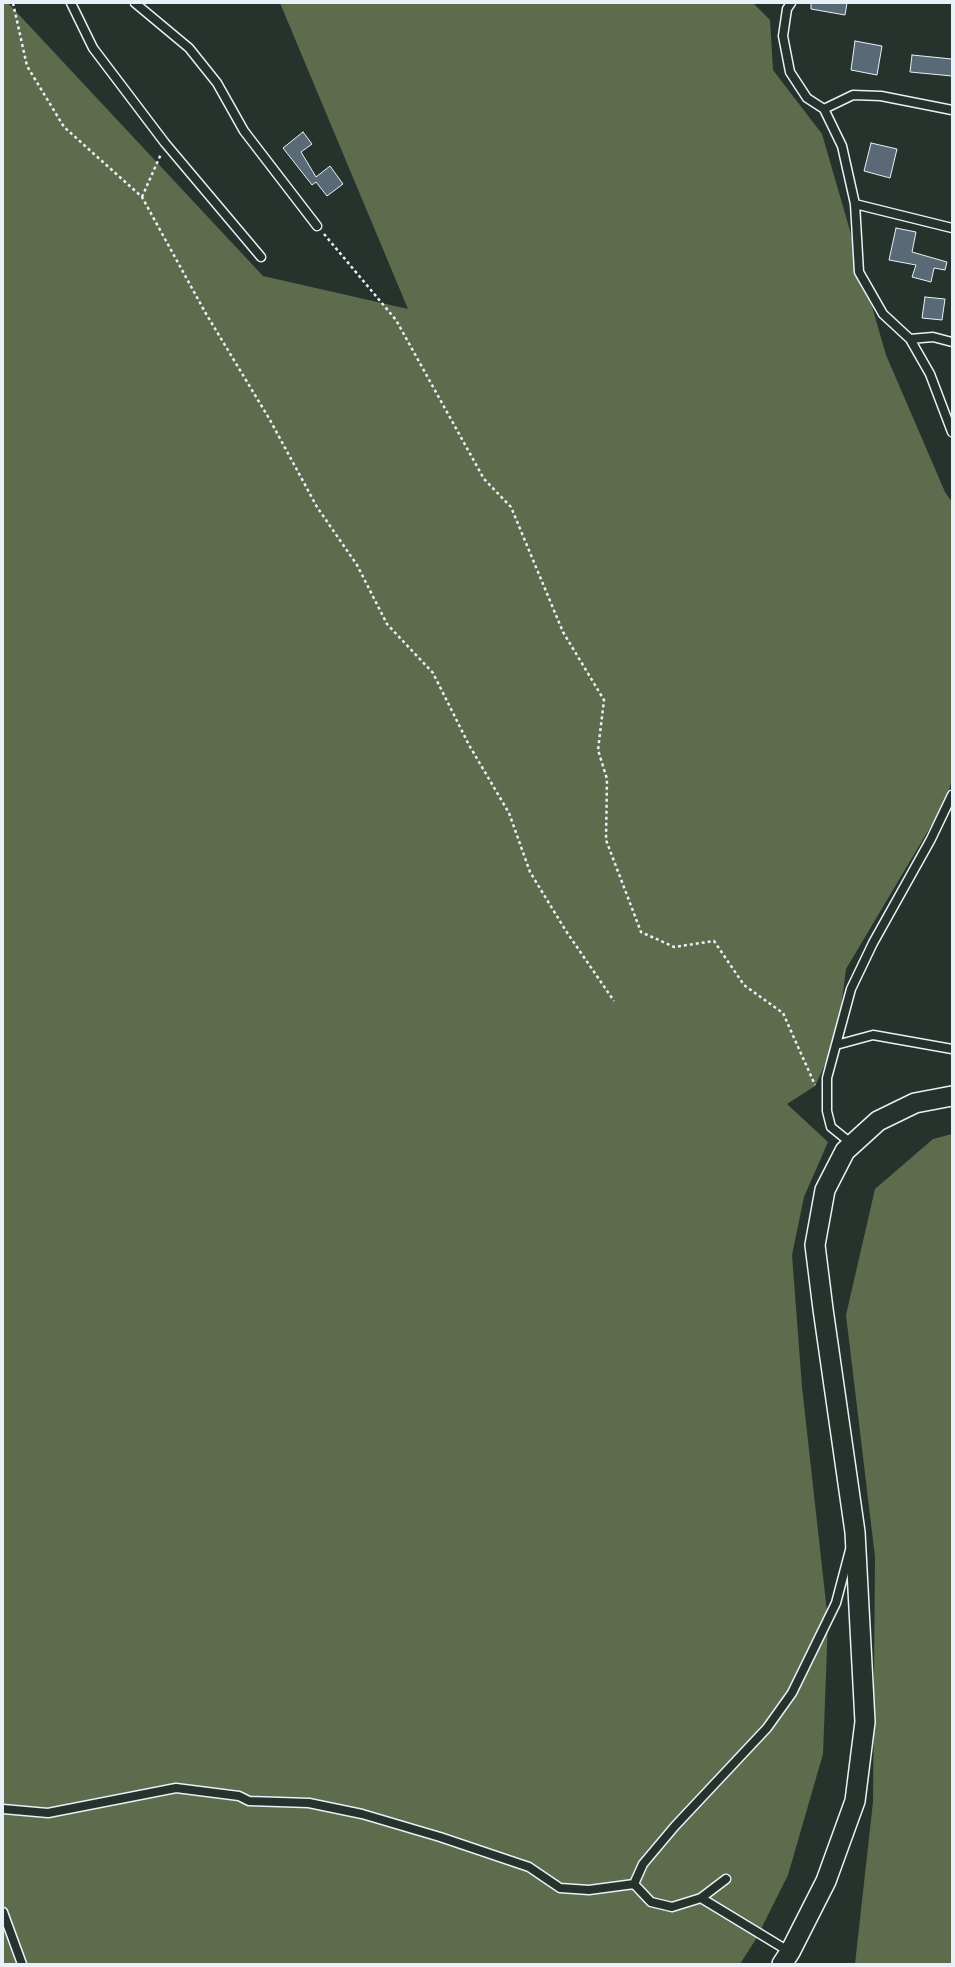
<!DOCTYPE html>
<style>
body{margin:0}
#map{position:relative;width:955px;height:1967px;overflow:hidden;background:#26332d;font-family:"Balsamiq Sans",sans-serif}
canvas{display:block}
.frame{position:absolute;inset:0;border:4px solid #e8f1f8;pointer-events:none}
</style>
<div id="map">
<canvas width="955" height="1967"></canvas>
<div class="frame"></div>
</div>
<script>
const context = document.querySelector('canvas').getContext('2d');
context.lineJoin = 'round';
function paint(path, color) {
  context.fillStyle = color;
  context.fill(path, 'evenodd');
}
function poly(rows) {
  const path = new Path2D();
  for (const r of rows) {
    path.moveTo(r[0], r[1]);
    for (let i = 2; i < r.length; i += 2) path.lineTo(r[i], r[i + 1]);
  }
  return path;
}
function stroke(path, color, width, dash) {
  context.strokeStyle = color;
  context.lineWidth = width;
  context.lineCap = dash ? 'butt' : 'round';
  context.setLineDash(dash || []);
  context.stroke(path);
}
const green = poly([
 [3,3,8,3,263,276,408,309,280,3,753,3,770,20,773,70,822,134,886,355,945,492,952,502,952,779,947,799,846,969,837,1039,815,1086,787,1104,828,1142,804,1197,792,1255,802,1387,828,1621,823,1754,788,1875,756,1939,740,1964,3,1964],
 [952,1134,952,1964,855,1964,873,1802,875,1557,846,1315,875,1189,933,1139]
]);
const building = poly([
 [811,3,847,3,845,15,811,9,811,3],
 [855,41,882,46,877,75,851,70,855,41],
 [912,55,952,59,952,76,910,72,912,55],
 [303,132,312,144,301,152,316,177,330,166,343,184,327,196,316,182,312,185,283,148,303,132],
 [871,143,897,149,890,178,864,171,871,143],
 [896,228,916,232,912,252,947,262,945,270,934,268,931,282,912,277,916,265,889,260,896,228],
 [925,297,945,299,942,320,922,318,925,297]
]);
const path = poly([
 [13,3,27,66,64,127,142,197,205,312,270,420,317,507,357,565,387,624,433,673,469,745,509,813,530,872,566,931,614,1001],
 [142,197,161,154],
 [324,234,396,320,484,479,511,507,563,632,604,700,598,750,607,779,606,840,641,932,674,947,714,941,744,985,783,1013,815,1085]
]);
const service = poly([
 [71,3,93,48,165,143,261,257],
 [135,3,189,48,217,83,244,131,317,226],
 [791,3,787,9,783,36,790,72,807,98,824,109,842,146,855,204,859,272,883,314,910,339,930,374,952,432],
 [824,109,853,95,881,96,952,110],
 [855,204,952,228],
 [910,339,933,337,952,342],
 [836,1045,873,1035,952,1049],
 [852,1144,831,1127,827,1111,827,1078,851,989,873,943,931,839,952,795],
 [3,1809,48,1813,176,1788,239,1796,249,1801,309,1803,362,1814,440,1837,529,1867,560,1888,589,1890,634,1884],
 [701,1898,726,1879],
 [3,1912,22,1964],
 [790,1952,701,1898,672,1907,651,1902,634,1884,643,1864,675,1826,767,1728,792,1693,836,1603,850,1550]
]);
const tertiary = poly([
 [782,1964,790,1952,826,1881,855,1801,865,1722,855,1532,823,1309,815,1245,825,1190,845,1151,878,1121,915,1103,952,1096]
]);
paint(green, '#5e6c4d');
paint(building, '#596a76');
stroke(building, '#e8f1f8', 1);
stroke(service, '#e8f1f8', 11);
stroke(tertiary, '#e8f1f8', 22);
stroke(path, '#e8f1f8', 2.5, [3, 3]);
stroke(service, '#26332d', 8);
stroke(tertiary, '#26332d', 19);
</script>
